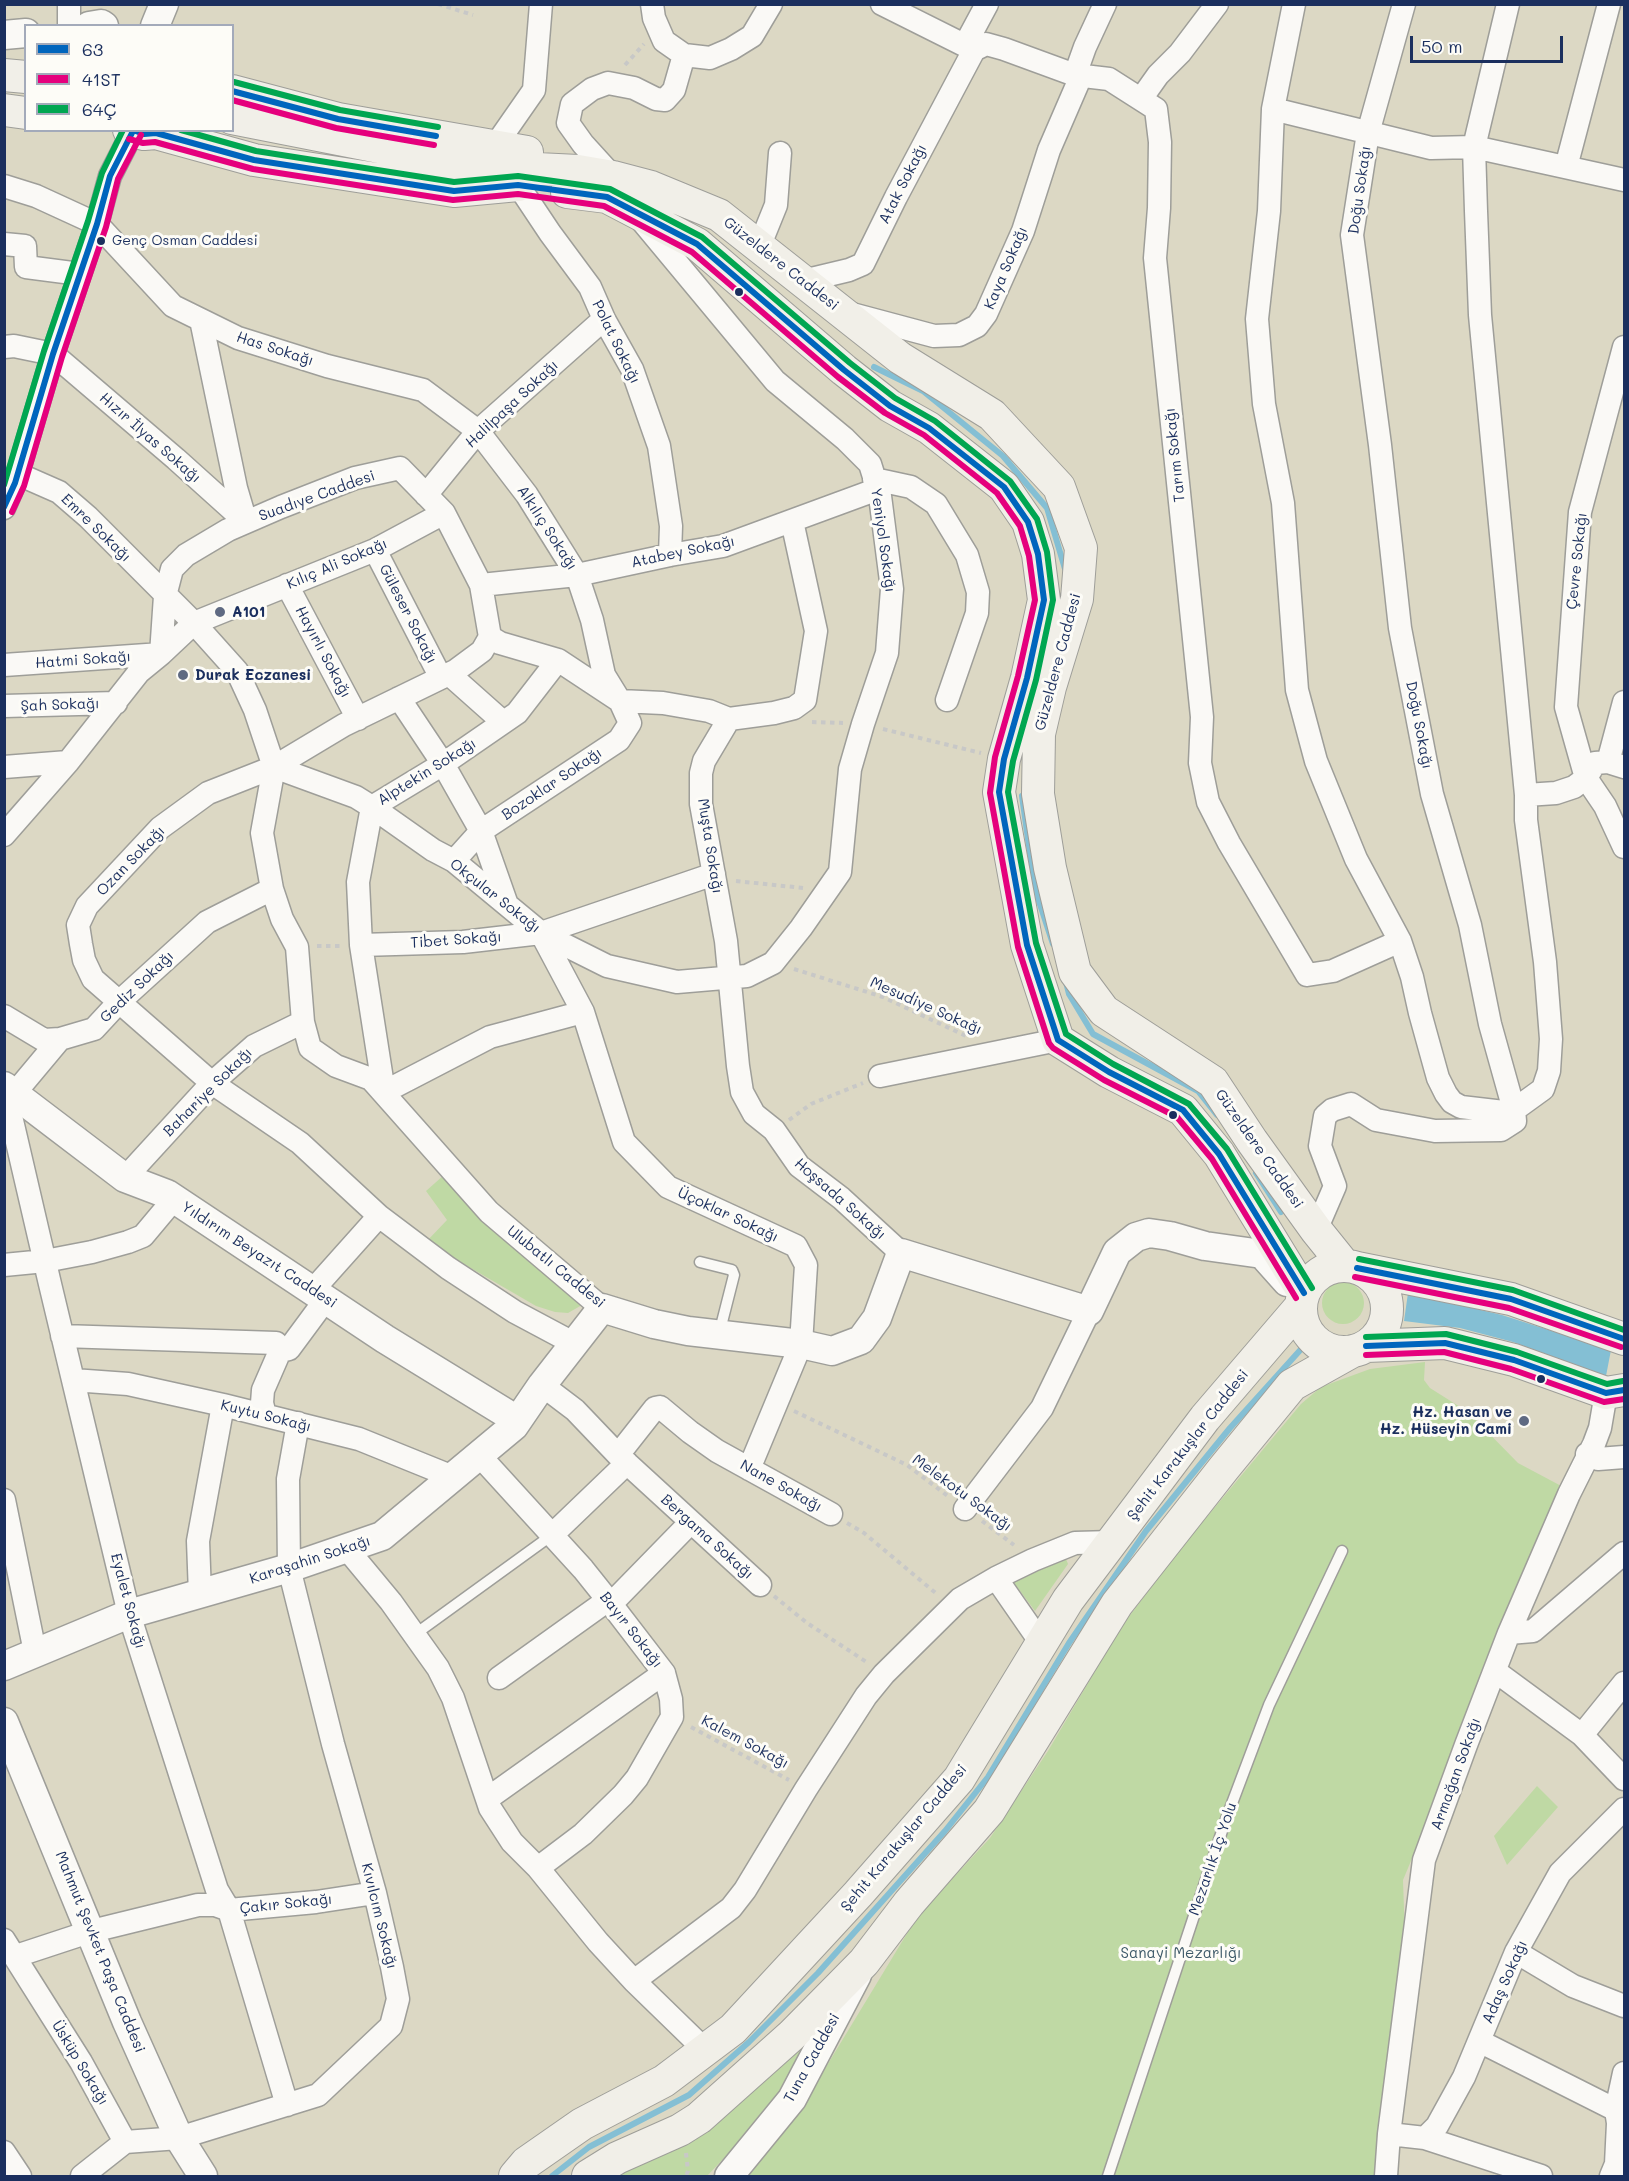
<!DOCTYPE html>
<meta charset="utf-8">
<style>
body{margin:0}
#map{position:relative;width:1629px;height:2181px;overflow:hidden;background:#dcd8c4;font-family:Mali,sans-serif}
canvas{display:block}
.frame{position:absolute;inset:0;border:6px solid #1b2f5e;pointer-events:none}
.legend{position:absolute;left:24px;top:24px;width:210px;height:108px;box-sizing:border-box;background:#fdfcf7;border:2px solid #a3aaba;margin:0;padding:8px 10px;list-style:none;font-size:18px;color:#1b2f5e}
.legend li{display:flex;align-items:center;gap:12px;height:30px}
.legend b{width:30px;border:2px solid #a3aaba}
.scale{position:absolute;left:1410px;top:36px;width:153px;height:27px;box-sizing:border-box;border:3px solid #1b2f5e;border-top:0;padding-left:8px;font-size:18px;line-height:21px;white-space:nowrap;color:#1b2f5e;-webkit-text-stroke:4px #fdfcf7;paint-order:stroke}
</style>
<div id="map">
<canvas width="1629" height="2181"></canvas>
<div class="frame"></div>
<ul class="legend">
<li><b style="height:8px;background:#0065bd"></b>63</li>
<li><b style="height:8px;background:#e5007d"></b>41ST</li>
<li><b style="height:8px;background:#00a651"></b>64Ç</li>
</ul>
<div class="scale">50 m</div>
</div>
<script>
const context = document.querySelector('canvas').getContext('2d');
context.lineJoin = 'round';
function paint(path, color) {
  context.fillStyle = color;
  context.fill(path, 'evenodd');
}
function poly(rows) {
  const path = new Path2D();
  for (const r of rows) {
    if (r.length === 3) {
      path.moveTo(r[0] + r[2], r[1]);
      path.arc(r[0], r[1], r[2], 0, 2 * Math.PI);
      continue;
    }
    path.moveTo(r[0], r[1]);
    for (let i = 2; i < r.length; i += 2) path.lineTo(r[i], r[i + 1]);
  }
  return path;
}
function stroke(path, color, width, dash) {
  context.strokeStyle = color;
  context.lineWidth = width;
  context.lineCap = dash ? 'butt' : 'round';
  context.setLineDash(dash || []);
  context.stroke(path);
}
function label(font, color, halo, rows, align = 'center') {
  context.font = font + ' Mali,sans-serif';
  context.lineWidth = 6;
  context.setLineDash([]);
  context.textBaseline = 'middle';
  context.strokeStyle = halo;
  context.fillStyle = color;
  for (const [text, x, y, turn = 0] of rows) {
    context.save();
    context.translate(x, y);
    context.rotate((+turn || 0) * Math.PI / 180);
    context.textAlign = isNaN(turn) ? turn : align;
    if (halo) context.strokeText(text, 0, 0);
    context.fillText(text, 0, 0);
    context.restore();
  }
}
const green = poly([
 [444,1175,582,1305,568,1313,555,1312,536,1306,426,1242,447,1220,426,1191],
 [1343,1303,21],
 [1425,1362,1424,1380,1430,1388,1468,1412,1518,1463,1565,1488,1543,1546,1403,1880,1405,1938,1381,2176,745,2176,809,2095,917,1917,990,1838,1048,1751,1121,1627,1180,1549,1301,1404,1321,1387,1370,1369],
 [1066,1559,1068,1564,1035,1611,1011,1579],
 [1537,1786,1558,1807,1507,1865,1494,1836],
 [812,2040,791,2081,763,2117,707,2176,614,2176,729,2111]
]);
const water = poly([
 [1408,1293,1502,1315,1611,1350,1606,1376,1513,1342,1460,1328,1404,1321]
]);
const stream = poly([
 [874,367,923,391,1003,456,1047,508,1065,569],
 [1022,796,1035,889,1053,944],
 [1066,982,1069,994,1093,1034,1198,1091,1217,1115],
 [1256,1173,1281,1212],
 [552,2176,589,2147,689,2095,749,2042,818,1973,945,1831,988,1777,1069,1643,1146,1531,1230,1428,1303,1347]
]);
const path = poly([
 [438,4,473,15],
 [625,65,644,44],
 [812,722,843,723],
 [883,729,981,753],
 [736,881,803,888],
 [317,946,342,946],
 [794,969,883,997,966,1036],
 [789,1120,811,1104,863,1083],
 [794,1411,907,1465,949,1497],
 [982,1521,1014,1545],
 [847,1523,864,1533,938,1595],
 [774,1596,807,1623,868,1663],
 [691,1727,789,1780],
 [686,2153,688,2171,686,2176]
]);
const service = poly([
 [700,1262,732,1270,734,1275,719,1334],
 [414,1635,552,1535],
 [1108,2176,1225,1822,1269,1705,1342,1551]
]);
const minor = poly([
 [652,4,654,18,664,41,684,55,710,58,731,49,752,36,771,4],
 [882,4,974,50,986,44,1004,49,1075,75,1109,79,1156,109,1160,142,1159,208,1155,258,1202,717,1200,763,1208,802,1229,843,1307,975,1333,971,1400,941],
 [1294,4,1273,109,1431,148,1474,147,1624,180],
 [69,26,69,4],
 [965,45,987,4],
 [1075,75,1085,47,1105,4],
 [1141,99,1158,75,1180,53,1217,4],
 [1273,109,1269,211,1257,319,1264,404,1283,503,1297,690,1316,761,1356,859,1400,941,1412,977,1420,1013,1438,1078,1446,1094,1452,1102,1461,1107,1504,1112,1514,1110,1543,1089,1549,1071,1551,1039,1545,962,1526,820,1526,795,1480,315,1476,211,1474,147,1508,4],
 [495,146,534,90,541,4],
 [1566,167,1609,4],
 [613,177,583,144,568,123,572,104,592,89,608,83,634,88,656,99,665,100,674,90,684,55],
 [518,185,550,233,590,287,604,319,632,369,659,446,671,526,670,555],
 [4,186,36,196,97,224,173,306,238,338,327,366,423,390,478,431,527,495,577,575,592,620,604,675,620,701,630,723,619,740,481,831,454,861],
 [4,244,25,246,26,267,80,274],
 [759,247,776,205,780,153],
 [803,281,849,270,863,264,896,197,974,50],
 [848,313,934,336,959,335,977,326,986,314,1023,231,1049,150,1081,76],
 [201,320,236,488,246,522],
 [4,347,14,346,53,354,176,459,246,522],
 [18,474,59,492,88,517,194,623,237,671,255,710,274,767,262,833,272,889,282,919,297,947,303,1022,310,1048,336,1066,371,1079,489,1212,602,1308],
 [874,479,911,487,936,504,967,555,978,592,977,613,947,700],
 [426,495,478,431,604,319],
 [4,508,15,483,53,354,97,224,110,176,133,131],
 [375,550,441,678],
 [287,585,358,719],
 [481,585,577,575,670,555,723,546,878,489],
 [490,637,500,643,558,660,620,701,663,703,709,711,729,719,774,713,794,708,805,700,816,631,792,521],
 [558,660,517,713,443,764,372,807,358,882,361,945,384,1092,490,1037,583,1012],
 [4,665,161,654,194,623,375,550,444,513],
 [449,674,503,722],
 [399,698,443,764,481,831,506,902],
 [4,706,116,703],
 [729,719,704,761,701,773,701,804,726,941,738,1066,742,1092,754,1114,774,1130,799,1166,841,1198,901,1253],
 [1608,762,1624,702],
 [4,767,68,762],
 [274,767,356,797,372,807,433,850,454,861,541,933,607,966,677,982,747,976,773,963,801,928,840,872,850,769,863,724,887,653,892,589,880,496,870,464,845,439,775,381,642,221],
 [1624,767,1608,762,1595,763,1586,778,1605,806,1624,847],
 [1526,795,1556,793,1574,787,1586,778,1566,707,1580,512,1624,347],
 [4,835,68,762,139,672,161,654,165,596,172,569,186,555,228,530,281,507,355,478,400,468,444,513,481,585,490,637,482,651,455,671,344,725,274,767,208,793,160,828,87,906,78,925,81,944,84,960,93,979,212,1083,300,1143,379,1216,448,1268,515,1312,575,1344],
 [541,933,583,1012,624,1142,668,1187,796,1246,806,1265,801,1344,749,1469],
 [361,945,463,942,541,933,714,874],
 [4,1016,44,1040,60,1039],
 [880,1076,1058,1040],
 [4,1086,50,1284,129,1614,217,1890,229,1910,287,2105],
 [14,1094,60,1039,94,1029,119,1002,207,922,272,889],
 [125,1178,212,1083,254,1046,303,1022],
 [1316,1230,1335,1186,1320,1146,1325,1116,1332,1110,1351,1104,1376,1120,1435,1131,1501,1130,1515,1121,1514,1110,1490,1024,1470,925,1432,794,1400,628,1380,445,1352,235,1368,133,1404,4],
 [4,1265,45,1261,92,1252,128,1242,143,1236,174,1199],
 [312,1291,379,1216],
 [62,1336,276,1343,280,1351],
 [73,1380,128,1384,223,1405,359,1439,453,1477],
 [542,1385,575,1410,618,1455,760,1585],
 [265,1415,262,1403,263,1390,280,1351,289,1349,326,1299],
 [1587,1454,1598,1459,1624,1457],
 [479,1455,583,1569,611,1604,664,1673,671,1699,672,1717,637,1778,623,1795,583,1834,538,1868],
 [618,1455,655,1408,660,1407,690,1432,717,1451,831,1514],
 [4,1500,35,1652],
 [965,1509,1042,1408,1089,1311],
 [552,1535,627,1463],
 [347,1549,391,1602,438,1668,453,1698,490,1808,512,1842,538,1868,598,1942,634,1981,705,2050],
 [996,1578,1041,1643],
 [200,1594,198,1541,223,1405],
 [611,1604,690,1523],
 [1509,1633,1533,1631,1624,1553],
 [1495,1671,1582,1735,1624,1779],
 [499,1678,608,1600],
 [1582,1735,1624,1683],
 [487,1799,664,1673],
 [4,1940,81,2062,125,2142,179,2138,318,2095,391,2026,398,1999,392,1967,375,1893,333,1744,289,1568,288,1479,298,1423],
 [1516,1952,1573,1986,1624,2006],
 [16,1956,92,1931,198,1905,215,1905,229,1910,316,1902,375,1893],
 [634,1981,731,1908,745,1890,806,1789,866,1696,884,1674,960,1599,996,1578,1033,1560,1075,1543,1112,1542],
 [1479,2041,1616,2110],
 [1389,2134,1425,2138,1437,2126,1464,2077,1516,1952,1560,1873,1624,1809],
 [1425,2138,1541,2176],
 [4,2152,20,2176],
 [82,2176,125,2142],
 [1386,2176,1389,2134,1424,1860,1466,1745,1509,1633,1569,1494,1594,1444,1600,1428,1606,1393],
 [1611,2176,1616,2164,1618,2123,1616,2110,1624,2073]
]);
const tertiary = poly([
 [89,26,101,24,104,26],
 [155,26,164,4],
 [4,35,26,33],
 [4,1086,125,1178,167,1194,385,1339,517,1420],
 [4,1666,129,1614,289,1568,382,1536,514,1426,542,1385,602,1308,654,1324,688,1331,801,1344,832,1351,861,1340,877,1318,901,1253,1089,1311,1117,1252,1136,1237,1149,1233,1170,1236,1205,1246,1262,1254,1287,1282],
 [4,1722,127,2022,179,2138,203,2176],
 [729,2176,792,2099,857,1975]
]);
const secondary = poly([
 [4,75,26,77],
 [232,91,338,119,527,152],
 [4,110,26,113],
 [232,118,476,166,578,171,613,177,651,187,719,215,900,358,992,415,1059,487,1081,548,1077,599,1050,687,1039,734,1038,794,1050,868,1075,972,1104,1011,1213,1082,1252,1141,1316,1230,1345,1266],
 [129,130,144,134,156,133,254,160,454,191,518,185],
 [567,192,607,197,697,244,844,370,890,406,929,428,1004,487,1028,522,1038,554,1044,600,1027,678,1004,759,999,792,1027,945,1058,1040,1109,1072,1183,1110,1219,1154,1304,1293],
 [1344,1309,43],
 [1357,1268,1511,1299,1624,1339],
 [1366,1346,1445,1343,1514,1360,1606,1393,1624,1390],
 [515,2176,526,2163,582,2124,664,2081,733,2029,858,1894,959,1779,1068,1600,1205,1418,1301,1306],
 [588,2176,617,2158,680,2130,699,2118,792,2035,864,1962,909,1903,989,1811,1117,1604,1224,1468,1292,1385,1353,1351]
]);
const bus1 = poly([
 [232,91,338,119,436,136],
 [133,130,144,134,156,133,254,160,454,191,518,185,607,197,697,244,844,370,890,406,929,428,1004,487,1028,522,1038,554,1044,600,1027,678,1004,759,999,792,1027,945,1058,1040,1109,1072,1183,1110,1219,1154,1304,1293],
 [4,507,15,483,53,354,97,224,110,176,133,131],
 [1357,1268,1511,1299,1624,1339],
 [1366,1346,1445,1343,1514,1360,1606,1393,1624,1390]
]);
const bus2 = poly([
 [232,100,336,128,434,145],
 [129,139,143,143,155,142,253,169,453,200,518,194,604,206,692,252,838,377,885,413,924,435,997,493,1020,526,1029,556,1035,600,1018,676,995,757,990,793,1018,947,1049,1043,1053,1048,1104,1080,1177,1117,1212,1159,1296,1298],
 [12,512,24,486,62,357,106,227,118,179,141,135],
 [1355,1277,1509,1308,1621,1347],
 [1366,1355,1444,1352,1511,1369,1604,1402,1624,1399]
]);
const bus3 = poly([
 [234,82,340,110,438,127],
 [181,130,256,151,454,182,518,176,610,189,702,237,850,363,895,398,935,421,1010,481,1037,519,1047,552,1053,600,1036,680,1013,761,1008,792,1036,943,1066,1034,1113,1064,1189,1104,1227,1149,1312,1288],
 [4,485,44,351,88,221,102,173,123,130],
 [1359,1259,1513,1290,1624,1330],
 [1366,1337,1446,1334,1517,1352,1607,1384,1623,1381]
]);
const markers = [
 [101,241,5,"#1b2f5e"],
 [739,292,5,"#1b2f5e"],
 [220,612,6,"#5f6a82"],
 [183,675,6,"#5f6a82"],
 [1173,1115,5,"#1b2f5e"],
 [1541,1379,5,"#1b2f5e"],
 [1524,1421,6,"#5f6a82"]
];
const busNames = [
 ["Genç Osman Caddesi",112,241]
];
const streetNames = [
 ["Atak Sokağı",903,184,-63],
 ["Doğu Sokağı",1360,190,-82],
 ["Güzeldere Caddesi",781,264,38],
 ["Kaya Sokağı",1006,268,-67],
 ["Polat Sokağı",616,342,64],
 ["Has Sokağı",275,349,18],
 ["Halilpaşa Sokağı",512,404,-43],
 ["Hızır İlyas Sokağı",150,438,41],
 ["Tarım Sokağı",1175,455,-96],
 ["Suadıye Caddesi",317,496,-20],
 ["Emre Sokağı",96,528,44],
 ["Alkılıç Sokağı",547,528,57],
 ["Yeniyol Sokağı",883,540,82],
 ["Atabey Sokağı",683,552,-12],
 ["Çevre Sokağı",1577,561,-84],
 ["Kılıç Ali Sokağı",337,564,-23],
 ["Güleser Sokağı",408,614,63],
 ["Hayırlı Sokağı",323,652,62],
 ["Hatmi Sokağı",83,660,-4],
 ["Güzeldere Caddesi",1058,662,-75],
 ["Şah Sokağı",60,705,-2],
 ["Doğu Sokağı",1419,725,79],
 ["Alptekin Sokağı",427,772,-32],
 ["Bozoklar Sokağı",552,784,-34],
 ["Muşta Sokağı",710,846,81],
 ["Ozan Sokağı",131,861,-46],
 ["Okçular Sokağı",495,896,38],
 ["Tibet Sokağı",456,940,-4],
 ["Gediz Sokağı",137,987,-44],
 ["Mesudiye Sokağı",926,1006,24],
 ["Bahariye Sokağı",208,1092,-45],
 ["Güzeldere Caddesi",1259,1149,55],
 ["Hoşsada Sokağı",840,1199,41],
 ["Üçoklar Sokağı",728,1215,25],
 ["Yıldırım Beyazıt Caddesi",259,1255,33],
 ["Ulubatlı Caddesi",556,1267,39],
 ["Kuytu Sokağı",266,1416,14],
 ["Şehit Karakuşlar Caddesi",1188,1445,-52],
 ["Nane Sokağı",781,1486,29],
 ["Melekotu Sokağı",962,1493,36],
 ["Bergama Sokağı",707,1537,42],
 ["Karaşahin Sokağı",310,1560,-18],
 ["Eyalet Sokağı",128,1601,75],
 ["Bayır Sokağı",631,1630,52],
 ["Kalem Sokağı",745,1742,28],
 ["Armağan Sokağı",1456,1774,-70],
 ["Şehit Karakuşlar Caddesi",904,1838,-50],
 ["Mezarlık İç Yolu",1213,1859,-71],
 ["Çakır Sokağı",286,1904,-6],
 ["Kıvılcım Sokağı",379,1916,76],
 ["Mahmut Şevket Paşa Caddesi",100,1952,68],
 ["Adaş Sokağı",1505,1982,-66],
 ["Tuna Caddesi",812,2058,-61],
 ["Üsküp Sokağı",80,2063,59]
];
const poiNames = [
 ["A101",232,612],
 ["Durak Eczanesi",195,675],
 ["Hz. Hasan ve",1512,1412,"right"],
 ["Hz. Hüseyin Cami",1512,1429,"right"]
];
const parkNames = [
 ["Sanayi Mezarlığı",1181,1953]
];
paint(green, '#bfd9a4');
paint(water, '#84bfd4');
stroke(stream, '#84bfd4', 6);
stroke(service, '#9e9e99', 13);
stroke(minor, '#9e9e99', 25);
stroke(tertiary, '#9e9e99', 31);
stroke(secondary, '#9e9e99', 34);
stroke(path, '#c8c8c7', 4, [4.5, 4.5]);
stroke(service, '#faf9f6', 10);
stroke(minor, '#faf9f6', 22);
stroke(tertiary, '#faf9f6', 28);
stroke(secondary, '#f1efe8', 32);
stroke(bus1, '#0065bd', 6);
stroke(bus2, '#e5007d', 6);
stroke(bus3, '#00a651', 6);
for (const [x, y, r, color] of markers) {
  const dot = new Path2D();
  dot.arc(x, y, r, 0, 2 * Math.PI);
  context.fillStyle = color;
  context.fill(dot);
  stroke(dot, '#fdfcf7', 2);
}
label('14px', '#1b2f5e', '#fdfcf7', busNames, 'left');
label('15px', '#1b2f5e', '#fdfcf7', streetNames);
label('bold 15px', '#1b2f5e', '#fdfcf7', poiNames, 'left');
label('15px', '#3e5a69', '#fdfcf7', parkNames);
</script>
